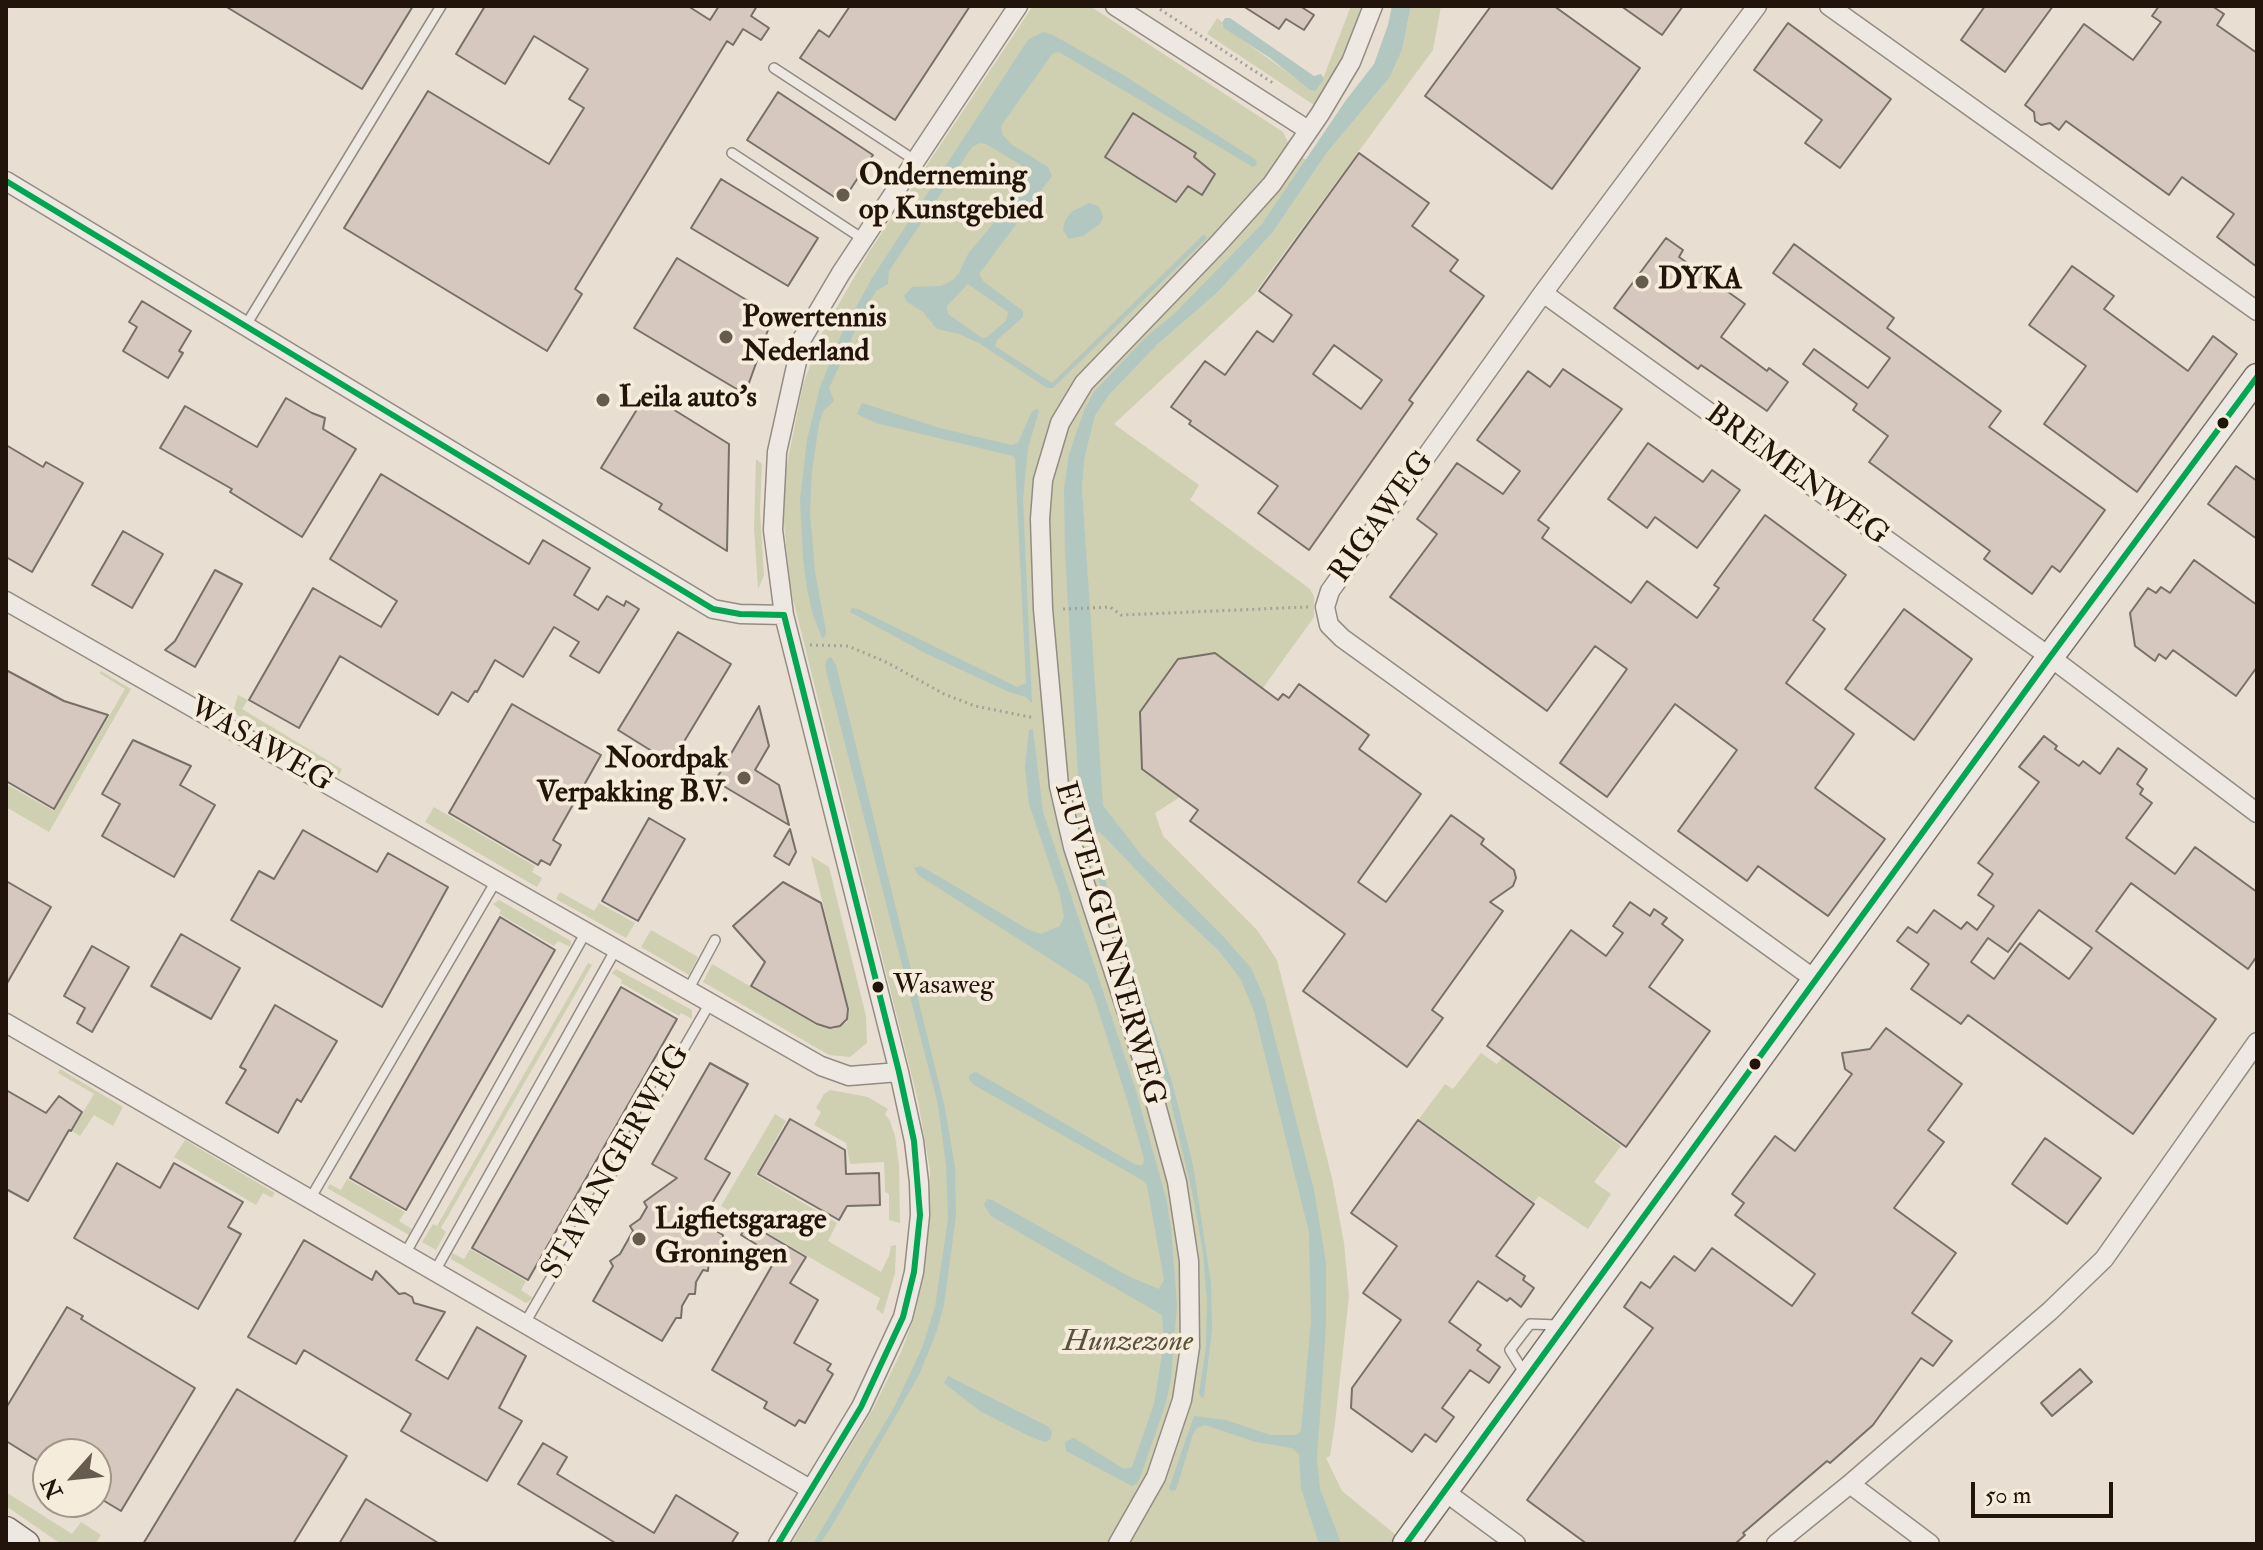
<!DOCTYPE html>
<style>
body{margin:0}
#map{position:relative;width:2263px;height:1550px;overflow:hidden;background:#e8dfd2;font-family:"IM FELL Double Pica",serif}
canvas{display:block}
.frame{position:absolute;inset:0;border:8px solid #22140a;pointer-events:none}
.north{position:absolute;left:32px;top:1438px;width:80px;height:80px;box-sizing:border-box;background:#f6ecdc;border:2px solid #a19688;border-radius:50%;rotate:243deg;font-size:22px;font-weight:700;line-height:32px;text-align:center;color:#22140a}
.north::after{content:'';display:block;margin:auto;width:28px;height:36px;background:#675b50;clip-path:polygon(50% 0,100% 100%,50% 72%,0 100%)}
.scale{position:absolute;left:1971px;top:1482px;width:142px;height:36px;box-sizing:border-box;border:4px solid #22140a;border-top:0;padding-left:10px;font-size:24px;line-height:28px;white-space:nowrap;color:#22140a;-webkit-text-stroke:6px #f6ecdc;paint-order:stroke}
</style>
<div id="map">
<canvas width="2263" height="1550"></canvas>
<div class="frame"></div>
<div class="north">N</div>
<div class="scale">50 m</div>
</div>
<script>
const context = document.querySelector('canvas').getContext('2d');
context.lineJoin = 'round';
function paint(path, color) {
  context.fillStyle = color;
  context.fill(path, 'evenodd');
}
function poly(rows) {
  const path = new Path2D();
  for (const r of rows) {
    path.moveTo(r[0], r[1]);
    for (let i = 2; i < r.length; i += 2) path.lineTo(r[i], r[i + 1]);
  }
  return path;
}
function stroke(path, color, width, dash) {
  context.strokeStyle = color;
  context.lineWidth = width;
  context.lineCap = dash ? 'butt' : 'round';
  context.setLineDash(dash || []);
  context.stroke(path);
}
function label(font, color, halo, rows, align = 'center') {
  context.font = font + ' "IM FELL Double Pica",serif';
  context.lineWidth = 8;
  context.setLineDash([]);
  context.textBaseline = 'middle';
  context.strokeStyle = halo;
  context.fillStyle = color;
  for (const [text, x, y, turn = 0] of rows) {
    context.save();
    context.translate(x, y);
    context.rotate((+turn || 0) * Math.PI / 180);
    context.textAlign = isNaN(turn) ? turn : align;
    if (halo) context.strokeText(text, 0, 0);
    context.fillText(text, 0, 0);
    context.restore();
  }
}
const green = poly([
 [1033,6,1090,6,1283,132,1289,144,1299,156,1307,160,1303,165,1312,170,1171,329,1098,403,1078,479,1100,808,1135,848,1103,805,1101,796,1082,487,1085,456,1095,416,1109,395,1158,344,1218,292,1273,232,1326,154,1390,77,1402,50,1411,6,1441,6,1433,50,1254,294,1114,424,1199,485,1190,500,1310,589,1314,596,1314,617,1188,792,1155,813,1163,836,1257,930,1277,960,1332,1178,1344,1243,1349,1296,1335,1423,1330,1456,1326,1458,1342,1491,1396,1535,1389,1544,791,1544,873,1409,901,1352,913,1321,922,1284,930,1218,930,1170,918,1101,790,587,784,523,785,474,803,385,822,333,869,252],
 [1351,6,1367,6,1346,59,1317,107,1207,34,1217,18,1222,22,1222,25,1313,91,1324,76],
 [756,459,762,464,760,511,764,576,758,589,754,528],
 [101,671,131,689,49,832,6,807,6,784,54,811,125,689,99,673],
 [238,695,248,700,242,709,342,769,339,775,233,712],
 [434,807,535,866,532,872,542,878,537,887,425,822],
 [811,856,829,867,866,1016,867,1043,850,1057,829,1055,703,982,712,964,818,1026,834,1029,847,1022,849,1009],
 [560,892,594,911,599,903,635,923,626,938,556,899],
 [499,900,571,941,570,947,558,941,554,946,499,914,501,910,493,904],
 [651,930,698,957,689,975,641,947],
 [588,963,592,965,441,1228,446,1232,436,1250,422,1242,433,1224,437,1226],
 [616,969,692,1010,692,1019,681,1013,679,1016,621,983,622,980,612,973],
 [1481,1053,1497,1064,1502,1058,1621,1146,1594,1182,1611,1194,1588,1229,1539,1196,1534,1202,1419,1119,1445,1084,1453,1089],
 [60,1069,123,1107,113,1126,94,1115,80,1136,72,1131,94,1094,58,1073],
 [830,1090,868,1097,888,1109,885,1114,890,1121,895,1136,899,1165,900,1223,889,1220,889,1194,885,1192,884,1162,850,1164,846,1143,814,1125,821,1112,816,1108,824,1094],
 [775,1114,786,1121,756,1175,837,1223,828,1241,881,1272,889,1256,891,1246,896,1245,895,1273,883,1314,876,1309,880,1298,721,1206],
 [185,1140,275,1193,272,1198,263,1193,256,1205,174,1157],
 [347,1179,405,1212,399,1221,412,1229,409,1235,327,1188,330,1184,341,1190],
 [470,1249,526,1281,521,1290,533,1298,526,1303,451,1259,452,1253,464,1259],
 [6,1492,72,1534,81,1522,101,1535,95,1544,61,1544,6,1506]
]);
const water = poly([
 [1392,6,1411,6,1402,50,1390,77,1326,154,1273,232,1218,292,1158,344,1109,395,1095,416,1085,456,1082,487,1103,805,1142,856,1222,935,1251,968,1265,1000,1314,1190,1326,1263,1326,1325,1317,1458,1320,1489,1341,1543,1319,1544,1301,1488,1299,1454,1292,1448,1256,1442,1205,1425,1197,1428,1193,1434,1176,1490,1171,1491,1169,1488,1194,1416,1226,1420,1270,1435,1296,1435,1301,1431,1311,1321,1309,1232,1254,1011,1240,978,1219,951,1164,899,1100,832,1095,834,1098,850,1091,852,1081,812,1079,791,1065,552,1064,489,1069,454,1084,411,1094,392,1146,337,1175,313,1262,224,1346,100,1374,64,1388,25],
 [1225,18,1230,18,1314,76,1321,74,1324,79,1315,91,1310,90,1270,58,1224,28,1222,23],
 [1043,32,1053,35,1125,76,1256,160,1257,164,1253,167,1059,52,1052,54,1001,126,1002,134,1011,144,1048,167,1052,176,979,274,983,281,1023,311,1023,317,997,340,995,346,1052,383,1204,234,1207,238,1053,388,1047,388,979,343,959,334,937,329,923,312,907,302,904,296,912,287,941,286,953,280,959,273,968,254,1026,184,1029,172,1026,168,986,144,980,143,972,147,889,271,888,284,877,290,867,305,829,388,834,401,823,411,819,424,812,471,810,512,815,572,826,631,825,637,822,638,813,615,807,589,803,557,800,500,807,440,820,387,842,333,872,278,1028,40],
 [968,284,1008,312,1006,321,987,337,982,338,948,314,947,306],
 [1089,203,1098,206,1101,211,1103,218,1100,224,1083,236,1069,239,1063,230,1065,221,1071,212],
 [862,403,940,428,1011,445,1018,443,1032,411,1037,409,1039,411,1028,448,1023,499,1032,703,1026,697,1009,692,927,654,850,612,852,608,858,609,1017,687,1026,683,1015,459,1013,456,876,423,857,414],
 [831,657,836,665,945,1108,955,1167,956,1216,944,1305,936,1333,919,1375,836,1519,820,1544,813,1544,895,1406,922,1348,935,1307,948,1219,946,1165,938,1105,825,666,827,659],
 [1033,729,1043,812,1134,1084,1166,1198,1171,1228,1177,1306,1171,1379,1165,1406,1142,1472,1137,1484,1132,1486,1066,1451,1065,1442,1074,1438,1124,1469,1132,1467,1154,1404,1164,1342,1162,1315,991,1216,984,1205,987,1199,992,1200,1130,1277,1159,1289,1164,1280,1147,1185,1142,1180,974,1085,969,1079,969,1075,976,1072,1136,1165,1143,1165,1144,1159,1129,1106,1094,997,1088,984,1078,977,918,875,914,868,921,866,1029,930,1041,934,1060,926,1064,917,1060,895,1029,804,1025,768,1029,730],
 [1102,876,1105,880,1172,1082,1193,1165,1211,1283,1212,1329,1204,1396,1202,1398,1199,1394,1206,1346,1207,1301,1203,1252,1193,1196,1167,1085,1099,881,1098,877],
 [948,1376,1049,1427,1052,1432,1050,1440,1045,1442,1029,1436,980,1411,944,1383]
]);
const building = poly([
 [225,6,413,6,362,89,225,6],
 [485,6,688,6,710,20,719,6,757,6,751,16,769,28,761,40,743,29,733,45,727,41,575,289,582,294,547,351,344,228,428,91,549,164,584,108,569,99,588,69,534,36,505,84,456,54,485,6],
 [850,6,970,6,895,120,800,58,819,30,829,37,850,6],
 [1243,6,1300,6,1314,15,1304,30,1286,19,1279,29,1243,6],
 [1491,6,1554,6,1640,68,1552,189,1425,96,1491,6],
 [1621,6,1683,6,1662,35,1621,6],
 [1985,6,2053,6,2005,72,1961,40,1985,6],
 [2159,6,2212,6,2224,14,2217,25,2257,53,2257,267,2217,237,2234,214,2182,177,2169,195,2066,121,2059,130,2050,123,2041,125,2035,121,2034,112,2025,105,2084,24,2133,60,2161,22,2152,16,2159,6],
 [1788,23,1891,99,1840,168,1805,143,1822,120,1754,70,1788,23],
 [778,92,873,155,842,202,747,140,778,92],
 [1133,113,1196,153,1194,157,1215,174,1202,195,1188,186,1176,202,1105,157,1133,113],
 [1359,153,1429,203,1412,226,1458,260,1450,271,1484,296,1409,400,1413,403,1309,550,1258,513,1278,486,1189,424,1191,421,1171,407,1205,361,1225,375,1257,331,1273,342,1292,315,1259,291,1359,153],
 [1334,345,1382,380,1361,409,1313,374,1334,345],
 [721,179,818,238,788,286,691,228,721,179],
 [1666,238,1683,250,1679,257,1745,304,1721,337,1767,371,1769,368,1788,382,1767,411,1701,365,1698,369,1614,308,1666,238],
 [1794,244,1894,318,1887,328,2001,411,1989,427,2105,510,2060,572,2052,566,2032,594,1984,559,1990,551,1869,462,1888,436,1853,410,1857,404,1803,364,1814,349,1868,388,1890,358,1773,273,1794,244],
 [677,258,773,316,745,394,634,328,677,258],
 [2072,266,2114,296,2104,309,2188,371,2213,336,2237,354,2137,492,2044,424,2086,366,2029,325,2072,266],
 [142,301,191,331,179,351,183,353,168,378,123,351,137,327,129,322,142,301],
 [1563,369,1622,409,1538,520,1549,528,1542,538,1631,603,1647,581,1697,618,1719,588,1714,585,1765,515,1846,575,1813,620,1825,629,1786,683,1854,734,1815,788,1885,839,1828,916,1758,866,1747,881,1678,831,1737,750,1675,704,1607,797,1560,763,1627,669,1595,646,1547,711,1390,597,1437,534,1417,519,1457,463,1503,494,1520,471,1477,440,1528,371,1550,387,1563,369],
 [647,393,729,444,727,551,659,509,662,504,601,468,647,393],
 [286,398,312,413,325,418,323,429,356,449,302,537,230,492,232,489,160,448,185,406,257,447,286,398],
 [1648,443,1703,482,1712,470,1740,490,1697,548,1655,517,1647,528,1608,499,1648,443],
 [6,445,43,467,46,462,83,483,32,572,6,557,6,445],
 [2236,466,2257,481,2257,539,2208,504,2236,466],
 [381,474,529,564,543,540,590,568,574,595,598,610,607,596,624,606,626,601,639,609,599,673,570,656,579,642,554,627,523,677,495,660,477,692,475,691,468,702,452,692,438,715,340,656,299,728,249,700,313,588,381,627,397,601,330,559,381,474],
 [123,531,163,554,132,608,92,585,123,531],
 [2194,560,2257,605,2257,667,2236,696,2173,650,2166,659,2159,654,2155,661,2135,646,2130,613,2148,588,2156,593,2161,587,2170,593,2194,560],
 [215,570,242,584,195,667,165,650,175,641,215,570],
 [1904,609,1972,659,1914,740,1845,689,1904,609],
 [678,632,731,664,671,763,618,730,678,632],
 [1215,653,1278,700,1283,694,1289,698,1299,684,1369,735,1359,749,1421,794,1358,882,1386,902,1451,815,1484,839,1481,844,1514,870,1516,878,1513,886,1490,902,1503,911,1432,1010,1443,1018,1407,1067,1303,991,1345,934,1190,821,1198,810,1142,769,1140,712,1178,659,1215,653],
 [6,670,64,701,108,715,54,809,6,781,6,670],
 [512,704,601,755,553,840,561,845,550,865,541,860,538,865,449,813,512,704],
 [759,706,769,746,755,770,779,785,789,825,715,781,759,706],
 [2044,736,2057,746,2055,749,2079,766,2083,761,2100,774,2118,748,2147,769,2137,784,2143,789,2140,794,2152,803,2126,838,2175,874,2195,847,2257,892,2257,956,2248,969,2131,883,2096,931,2216,1019,2133,1134,1968,1015,1961,1024,1911,989,1929,964,1897,941,1908,927,1917,933,1934,910,1961,929,1967,922,1977,930,1994,906,1978,895,1993,874,1978,863,2039,782,2019,767,2044,736],
 [2039,910,2092,948,2069,979,2020,943,1994,979,1971,962,1988,938,2008,952,2039,910],
 [133,740,191,766,180,785,215,805,174,877,102,836,120,804,102,794,133,740],
 [649,818,685,839,638,921,602,901,649,818],
 [790,829,796,852,789,865,774,856,790,829],
 [303,830,377,872,388,853,448,887,382,1007,231,920,259,871,274,879,303,830],
 [6,881,51,907,6,985,6,881],
 [783,882,821,903,848,1009,847,1019,840,1026,830,1028,817,1024,751,986,765,962,733,926,783,882],
 [1630,902,1650,916,1654,909,1667,918,1662,924,1683,940,1649,987,1710,1031,1626,1147,1487,1046,1571,930,1606,956,1623,933,1613,926,1630,902],
 [500,917,555,950,406,1210,350,1178,500,917],
 [181,934,240,968,211,1019,151,986,181,934],
 [92,946,129,967,92,1032,77,1023,85,1008,64,996,92,946],
 [621,987,677,1019,528,1280,472,1248,621,987],
 [275,1005,337,1041,301,1102,297,1099,278,1133,226,1103,246,1070,240,1067,275,1005],
 [1886,1028,1962,1084,1928,1130,1944,1142,1894,1208,1956,1253,1912,1313,1952,1341,1933,1366,1921,1358,1873,1425,1830,1463,1827,1461,1743,1533,1745,1535,1735,1544,1587,1544,1527,1500,1653,1328,1624,1307,1641,1282,1650,1288,1674,1256,1695,1271,1712,1248,1792,1306,1815,1274,1735,1215,1744,1203,1732,1194,1775,1136,1795,1151,1852,1074,1845,1069,1842,1053,1870,1049,1886,1028],
 [710,1063,748,1084,705,1159,730,1173,701,1222,723,1235,722,1247,716,1247,709,1258,708,1271,703,1270,696,1282,695,1294,689,1294,682,1306,681,1318,676,1318,662,1341,593,1301,613,1266,610,1261,620,1254,633,1231,630,1226,640,1219,647,1207,644,1202,677,1178,652,1164,710,1063],
 [6,1090,46,1113,59,1096,82,1112,71,1131,69,1130,28,1201,6,1189,6,1090],
 [790,1119,845,1150,846,1174,879,1173,880,1205,847,1206,839,1220,758,1174,790,1119],
 [1418,1120,1534,1204,1496,1256,1525,1276,1523,1280,1534,1288,1521,1307,1510,1298,1507,1301,1478,1281,1449,1322,1481,1345,1477,1350,1500,1367,1489,1383,1470,1370,1442,1408,1454,1417,1436,1442,1425,1434,1412,1452,1351,1408,1352,1388,1401,1320,1363,1293,1397,1246,1351,1213,1418,1120],
 [2045,1138,2101,1178,2067,1224,2012,1184,2045,1138],
 [117,1163,160,1188,174,1163,243,1202,228,1227,241,1234,198,1309,74,1238,117,1163],
 [748,1223,806,1257,790,1283,818,1300,794,1343,831,1364,827,1370,833,1374,805,1423,799,1420,795,1426,764,1408,767,1402,712,1370,777,1257,741,1235,748,1223],
 [304,1240,372,1280,376,1271,399,1294,405,1293,412,1297,414,1303,445,1312,416,1360,448,1379,477,1327,526,1356,499,1408,522,1421,487,1481,401,1431,411,1414,304,1350,296,1364,248,1337,304,1240],
 [67,1307,83,1316,81,1319,195,1388,121,1511,96,1496,96,1454,48,1454,48,1467,6,1441,6,1408,67,1307],
 [2080,1369,2092,1382,2052,1416,2041,1403,2080,1369],
 [237,1389,347,1456,293,1544,143,1544,237,1389],
 [543,1443,567,1457,557,1474,654,1533,676,1495,738,1533,731,1544,617,1544,518,1484,543,1443],
 [366,1499,440,1544,339,1544,366,1499]
]);
const path = poly([
 [1155,6,1273,83],
 [1063,609,1110,607,1121,615,1308,607],
 [810,645,848,646,886,662,944,694,975,706,1035,718]
]);
const lane = poly([
 [774,68,916,161],
 [732,153,863,239],
 [246,325,441,6],
 [688,990,715,940],
 [310,1199,496,881],
 [405,1254,586,932],
 [435,1271,616,949],
 [525,1323,710,1003],
 [1525,1374,1510,1350,1530,1324,1558,1325]
]);
const street = poly([
 [1115,6,1308,130],
 [1757,6,1543,293,1330,591,1325,607,1329,625,1342,638,1817,981],
 [1829,6,2257,311],
 [6,181,713,609,740,614,784,615],
 [1543,293,2050,657,2257,813],
 [6,601,821,1066,849,1076,899,1072],
 [6,1023,810,1489],
 [1850,1484,1930,1544],
 [1444,1491,1516,1544],
 [778,1544,861,1407,903,1317,914,1272,920,1215,919,1182,914,1141,899,1072,784,615,773,530,777,452,802,339,841,273,1018,6],
 [1118,1544,1156,1477,1182,1400,1190,1347,1189,1261,1177,1182,1151,1086,1073,847,1059,786,1043,609,1040,519,1043,480,1060,423,1084,383,1218,244,1272,184,1320,114,1351,62,1373,6],
 [1776,1544,1850,1484,2050,1311,2104,1259,2257,1042]
]);
const secondary = poly([
 [6,1530,26,1544],
 [1406,1544,2050,657,2257,377]
]);
const bus1 = poly([
 [6,181,713,609,740,614,784,615],
 [778,1544,861,1407,903,1317,914,1272,920,1215,914,1141,899,1072,784,615],
 [1406,1544,2050,657,2257,377]
]);
const markers = [
 [843,195,8,"#675b50"],
 [1642,282,8,"#675b50"],
 [726,337,8,"#675b50"],
 [603,400,8,"#675b50"],
 [2223,423,7,"#22140a"],
 [744,778,8,"#675b50"],
 [878,987,7,"#22140a"],
 [1755,1064,7,"#22140a"],
 [639,1239,8,"#675b50"]
];
const busNames = [
 ["Wasaweg",893,987]
];
const poiNames = [
 ["Onderneming",859,178],
 ["op Kunstgebied",859,212],
 ["DYKA",1658,282],
 ["Powertennis",742,320],
 ["Nederland",742,354],
 ["Leila auto's",619,400],
 ["Noordpak",728,761,"right"],
 ["Verpakking B.V.",728,795,"right"],
 ["Ligfietsgarage",655,1222],
 ["Groningen",655,1256]
];
const streetNames = [
 ["BREMENWEG",1796,476,36],
 ["RIGAWEG",1383,518,-54],
 ["WASAWEG",260,746,30],
 ["EUVELGUNNERWEG",1108,944,74],
 ["STAVANGERWEG",617,1163,-60]
];
const parkNames = [
 ["Hunzezone",1128,1344]
];
paint(green, '#cfcfb1');
paint(water, '#b2c7c0');
paint(building, '#d7c8bf');
stroke(building, '#777068', 2);
stroke(lane, '#938c83', 12);
stroke(street, '#938c83', 21);
stroke(secondary, '#777068', 29);
stroke(path, '#a5a09a', 3, [2, 4]);
stroke(lane, '#ede8e1', 9);
stroke(street, '#ede8e1', 18);
stroke(secondary, '#ede8e1', 26);
stroke(bus1, '#00a651', 6);
for (const [x, y, r, color] of markers) {
  const dot = new Path2D();
  dot.arc(x, y, r, 0, 2 * Math.PI);
  context.fillStyle = color;
  context.fill(dot);
  stroke(dot, '#f6ecdc', 3);
}
label('28px', '#22140a', '#f6ecdc', busNames, 'left');
label('bold 30px', '#22140a', '#f6ecdc', poiNames, 'left');
label('30px', '#22140a', '#f6ecdc', streetNames);
label('italic 30px', '#58513b', '#f6ecdc', parkNames);
</script>
